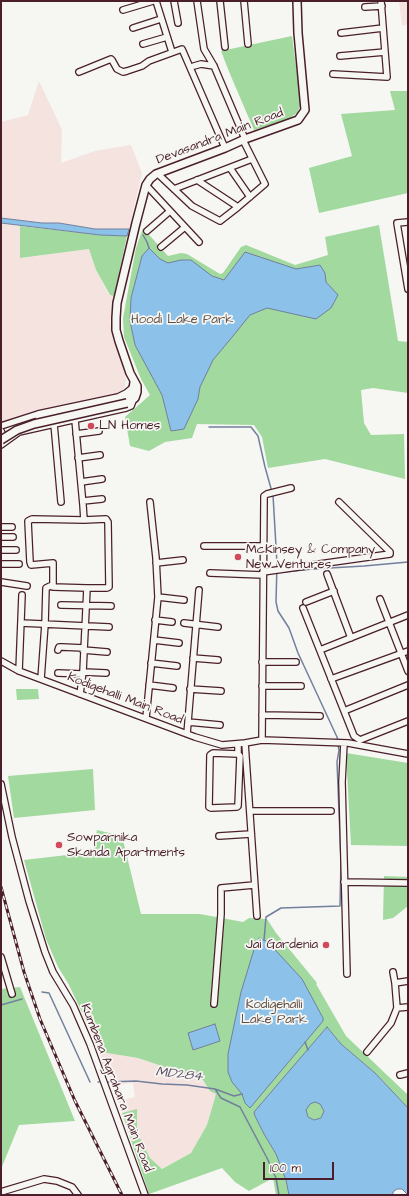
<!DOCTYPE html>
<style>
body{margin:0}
#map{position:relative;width:409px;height:1196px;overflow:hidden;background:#f6f6f2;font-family:"Architects Daughter",sans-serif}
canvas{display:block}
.frame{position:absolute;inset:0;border:2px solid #4a1f2b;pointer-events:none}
.scale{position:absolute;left:263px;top:1162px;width:71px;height:18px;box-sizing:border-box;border:2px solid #4a1f2b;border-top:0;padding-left:5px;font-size:12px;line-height:14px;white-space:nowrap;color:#4a1f2b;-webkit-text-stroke:3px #f6f6f2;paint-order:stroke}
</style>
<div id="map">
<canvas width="409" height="1196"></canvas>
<div class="frame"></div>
<div class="scale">100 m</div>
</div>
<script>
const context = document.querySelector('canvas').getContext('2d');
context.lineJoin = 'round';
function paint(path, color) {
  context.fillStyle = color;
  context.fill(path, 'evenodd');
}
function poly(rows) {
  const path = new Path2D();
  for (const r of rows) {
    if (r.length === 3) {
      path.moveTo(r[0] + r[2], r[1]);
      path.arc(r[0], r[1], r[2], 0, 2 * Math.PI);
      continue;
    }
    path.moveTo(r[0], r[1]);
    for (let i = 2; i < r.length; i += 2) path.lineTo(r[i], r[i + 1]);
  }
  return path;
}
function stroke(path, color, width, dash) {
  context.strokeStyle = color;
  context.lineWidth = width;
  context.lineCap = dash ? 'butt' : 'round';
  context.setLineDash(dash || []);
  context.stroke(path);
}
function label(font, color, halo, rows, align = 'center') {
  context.font = font + ' "Architects Daughter",sans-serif';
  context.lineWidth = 3.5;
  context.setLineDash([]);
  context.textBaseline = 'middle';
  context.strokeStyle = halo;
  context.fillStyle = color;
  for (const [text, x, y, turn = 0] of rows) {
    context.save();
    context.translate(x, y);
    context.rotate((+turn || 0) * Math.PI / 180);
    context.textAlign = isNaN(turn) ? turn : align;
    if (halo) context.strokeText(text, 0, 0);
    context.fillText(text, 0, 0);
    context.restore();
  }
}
const built = poly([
 [399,1,408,1,408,24,402,26],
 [39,81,62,130,61,163,95,151,131,145,142,173,129,229,95,229,59,223,42,223,1,218,1,122,28,115],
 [1,223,20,226,21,258,89,249,96,270,109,295,114,296,110,323,126,379,125,387,121,392,30,413,1,423],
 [101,1052,138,1058,203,1080,216,1094,207,1125,191,1153,162,1169,150,1158,137,1132,137,1110,122,1113,118,1101,135,1097,133,1083,114,1085,104,1068,103,1068,101,1061]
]);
const green = poly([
 [292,36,301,104,297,113,287,120,254,130,230,74,221,51],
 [390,91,408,91,408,193,319,213,309,168,352,156,341,114,395,110],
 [379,225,398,341,408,342,408,393,373,388,361,390,364,423,371,435,404,434,405,479,325,459,268,468,262,437,254,425,197,424,192,438,165,442,149,451,130,446,125,417,150,395,141,379,124,337,123,318,136,248,143,228,168,256,181,253,187,254,220,274,223,273,241,247,246,245,295,265,328,255,325,237],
 [20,226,100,235,127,236,114,296,110,295,96,270,89,249,20,258],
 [16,689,38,689,39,699,17,700],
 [346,753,408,763,408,846,351,845],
 [93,769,95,810,14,818,8,776],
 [97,830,122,836,141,914,200,914,243,922,249,918,267,919,276,933,317,983,316,984,346,1036,408,1095,408,1108,375,1073,341,1044,327,1027,255,1116,264,1134,276,1154,286,1180,289,1195,276,1195,273,1178,249,1191,235,1182,222,1168,149,1194,122,1113,137,1109,137,1132,150,1158,162,1169,191,1153,207,1125,216,1094,210,1091,203,1080,138,1058,101,1052,68,983,58,967,46,939,24,860,93,852],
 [384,876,408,877,408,906,393,918,383,920],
 [20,987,75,1121,19,1125,1,1169,1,989],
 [315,1111,9]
]);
const water = poly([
 [1,218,42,223,59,223,95,229,129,229,127,236,100,235,1,223,1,218],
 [149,248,160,259,168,263,181,260,191,260,212,276,224,280,245,252,296,269,320,265,325,273,326,282,338,295,331,308,316,319,267,308,250,315,233,336,213,360,200,387,198,399,184,429,171,431,162,395,135,345,130,321,131,298,142,256,149,248],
 [259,938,268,942,302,979,323,1018,323,1021,250,1108,245,1103,242,1094,232,1082,228,1072,228,1054,241,992,256,943,259,938],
 [215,1024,220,1041,193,1050,188,1033,215,1024],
 [327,1027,341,1044,375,1073,408,1108,408,1195,402,1189,397,1189,394,1191,392,1195,289,1195,286,1180,276,1154,264,1134,255,1116,254,1112,327,1027],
 [315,1102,320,1104,324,1111,321,1118,314,1120,308,1117,306,1110,310,1104,315,1102]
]);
const stream = poly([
 [143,235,147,242,149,248],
 [209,427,251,427,258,436,265,467,272,492],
 [273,495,277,564,276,602,278,611,289,628,298,653,337,737,338,741],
 [284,572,313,569,364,566,408,562],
 [264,940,266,917,281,908,340,906,341,861,337,762,339,750,338,745],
 [42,992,49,993,90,1082],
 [1,1005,22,999],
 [305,1042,308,1050],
 [98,1082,99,1082],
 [107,1082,136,1081,162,1084,187,1085,215,1089,221,1098,240,1107,267,1158,276,1178,279,1195],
 [215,1089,234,1096,242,1094]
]);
const minor = poly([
 [156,1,172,52],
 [174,1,178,23],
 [197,1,204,49,214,66,245,139],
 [220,1,225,47],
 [244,1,248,44],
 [365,7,382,6],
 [123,10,153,1],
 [133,28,161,19],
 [341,33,383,28],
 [143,44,167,37],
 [340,56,385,52],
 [194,66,201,64,214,66],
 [79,72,111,59,112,60,117,69,123,72,127,71,142,66,149,61,182,49,225,148],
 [333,74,387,77,381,1],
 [230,168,250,197],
 [158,174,192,206,220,221,238,207],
 [197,180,238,207,265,184,243,140],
 [146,185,199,242],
 [174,189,252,159],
 [408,222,397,223,408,289],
 [147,231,170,211],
 [161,247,185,227],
 [75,420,83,505,84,520,106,519,108,522,109,587,107,588,87,588,53,587,53,563,31,565,30,562,28,521,32,519,84,520],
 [54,424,61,502],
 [1,426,38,414,118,397,126,393,132,388],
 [1,431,6,441],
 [76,434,99,431],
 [1,445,19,432,126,408,131,406,134,398],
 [78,458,100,455],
 [81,482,102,479],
 [83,501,102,499],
 [1,527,12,527],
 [1,537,13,537],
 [204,546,263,546],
 [1,550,16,550],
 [156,563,183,560],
 [1,564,19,564],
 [263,572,390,554,390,552,339,502],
 [210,573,263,575],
 [327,574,351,638],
 [1,582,27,586],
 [158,597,184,600],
 [380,599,408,671],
 [306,602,334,591],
 [61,605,111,606],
 [303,608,354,736,360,740,408,721],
 [155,620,172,622],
 [21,623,109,627],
 [184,623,218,627],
 [154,640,179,643],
 [58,650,59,647,62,647,84,648],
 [83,650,107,652],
 [320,650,408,615],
 [193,658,218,660],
 [1,661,19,671,195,737,222,745,245,743,262,740,348,743,408,754],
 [262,662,296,662],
 [151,663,177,666],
 [19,671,22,595],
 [83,672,106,673],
 [58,673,82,674],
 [41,679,45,624,46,588,50,586,53,587],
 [331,679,408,651],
 [149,685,173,688],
 [262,686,301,686],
 [190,689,221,691],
 [80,694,83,672,87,588],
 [344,711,408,685],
 [262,715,320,716],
 [146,718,158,597,156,558,150,502],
 [188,722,220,725],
 [187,734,199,590],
 [262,740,264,501,264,496,267,494,291,488],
 [245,743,257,916],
 [344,743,342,782,347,974],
 [238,754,213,753,210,755,209,807,211,808,237,807,238,806,240,756,238,754,238,744],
 [1,784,12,837,29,901,45,952,53,972,73,1005,90,1044,145,1195],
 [250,811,331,811],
 [219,836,251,834],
 [344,882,408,883],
 [1,957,12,994],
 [393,972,395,983,397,1008],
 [395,983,408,981],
 [214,1004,221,914,221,888,254,885],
 [367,1052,391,1023,397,1008,408,1007],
 [400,1075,408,1073],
 [1,1192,44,1179,57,1181,72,1187,78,1195]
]);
const major = poly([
 [127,403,135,398,137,392,137,386,130,373,119,341,116,330,116,318,117,303,136,223,146,185,150,179,156,174,225,148,245,139,298,120,305,110,298,33,297,1],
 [39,419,128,398,133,389,134,382]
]);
const rail = poly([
 [1,887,24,972,40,1019,75,1101,122,1195]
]);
const majorBridge = poly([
 [1,440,17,430,34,424,127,403]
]);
const markers = [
 [91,426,4,"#d1495b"],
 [238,557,4,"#d1495b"],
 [59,845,4,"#d1495b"],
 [326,945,4,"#d1495b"]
];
const streetNames = [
 ["Devasandra Main Road",220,137,-21],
 ["Kodigehalli Main Road",125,699,21],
 ["Kumbena Agrahara Main Road",116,1088,69]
];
const parkNames = [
 ["Hoodi Lake Park",182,320],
 ["Kodigehalli",274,1005],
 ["Lake Park",274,1020]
];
const poiNames = [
 ["LN Homes",99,426],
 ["McKinsey & Company",246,550],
 ["New Ventures",246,565],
 ["Sowparnika",67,838],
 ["Skanda Apartments",67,853],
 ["Jai Gardenia",318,945,"right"]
];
const waterNames = [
 ["MD284",179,1075,6]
];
paint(built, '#f5e3df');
paint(green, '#a1d99e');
paint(water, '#8cc1e9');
stroke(water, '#72809d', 1);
stroke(stream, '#72809d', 1.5);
stroke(minor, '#4a1f2b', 8);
stroke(major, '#4a1f2b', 10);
stroke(minor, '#f6f6f2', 5.5);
stroke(major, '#f6f6f2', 7);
stroke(rail, '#4a1f2b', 3);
stroke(rail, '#f6f6f2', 1.5, [4.5]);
stroke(majorBridge, '#4a1f2b', 10, []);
stroke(majorBridge, '#f6f6f2', 7);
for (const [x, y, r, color] of markers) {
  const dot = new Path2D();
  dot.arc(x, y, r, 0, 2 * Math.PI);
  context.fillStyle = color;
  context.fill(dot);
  stroke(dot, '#f6f6f2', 1.5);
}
label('13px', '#4a1f2b', '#f6f6f2', streetNames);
label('13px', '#604e48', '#f6f6f2', parkNames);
label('13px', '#4a1f2b', '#f6f6f2', poiNames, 'left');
label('italic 14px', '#5e5064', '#f6f6f2', waterNames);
</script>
